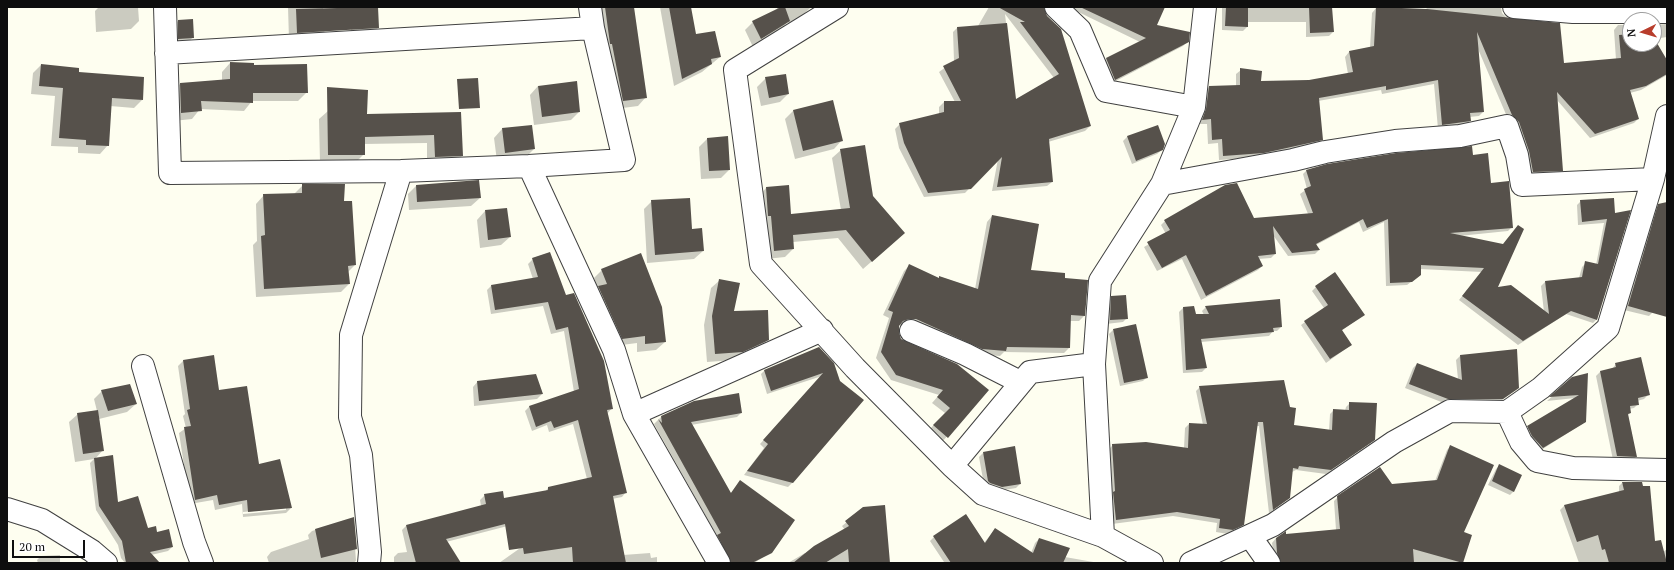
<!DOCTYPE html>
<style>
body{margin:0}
#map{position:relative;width:1674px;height:570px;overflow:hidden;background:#fefef0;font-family:"PT Serif",serif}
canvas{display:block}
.frame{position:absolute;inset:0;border:8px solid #0e0e0e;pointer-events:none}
.north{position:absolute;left:1622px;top:12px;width:40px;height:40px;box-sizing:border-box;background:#fff;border:1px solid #9f9f9f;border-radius:50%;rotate:265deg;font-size:11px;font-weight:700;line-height:16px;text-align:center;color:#0e0e0e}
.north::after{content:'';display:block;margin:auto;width:14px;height:18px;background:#b83d2c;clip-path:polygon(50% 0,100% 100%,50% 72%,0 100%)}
.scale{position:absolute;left:12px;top:540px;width:73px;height:18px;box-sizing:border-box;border:2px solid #0e0e0e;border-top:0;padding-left:5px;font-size:12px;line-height:14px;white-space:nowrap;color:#0e0e0e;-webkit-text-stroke:3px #fff;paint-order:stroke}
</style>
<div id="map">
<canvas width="1674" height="570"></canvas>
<div class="frame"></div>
<div class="north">N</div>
<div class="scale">20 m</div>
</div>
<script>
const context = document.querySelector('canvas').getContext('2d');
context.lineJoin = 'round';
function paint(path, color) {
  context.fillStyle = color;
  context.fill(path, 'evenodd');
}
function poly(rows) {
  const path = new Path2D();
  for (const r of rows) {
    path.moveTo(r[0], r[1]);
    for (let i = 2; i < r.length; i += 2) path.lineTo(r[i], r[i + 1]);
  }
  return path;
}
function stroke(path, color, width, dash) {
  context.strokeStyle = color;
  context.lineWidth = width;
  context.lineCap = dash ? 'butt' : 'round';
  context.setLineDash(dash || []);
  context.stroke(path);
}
const shadow = poly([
 [99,7,138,7,139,21,131,29,96,32,95,11],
 [238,7,280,7,238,8],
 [288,7,323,7,325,31,317,39,289,40],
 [351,7,377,7,378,28,369,36,351,37],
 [596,7,633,7,646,97,638,106,615,109],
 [660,7,690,7,695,35,720,57,702,72,674,86],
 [776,7,811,7,803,15,789,24,788,22,781,29,753,47,745,30,753,22,778,10],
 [989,7,1043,7,1043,11,1058,28,1090,126,1085,131,1048,142,1052,182,1047,186,992,191,998,159,965,193,924,197,899,148,895,129,900,124,939,114,939,107,944,102,955,102,939,72,954,61,953,32,957,28,978,26],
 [1005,14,1054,78,1015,101],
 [1068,7,1164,7,1156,26,1188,41,1183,46,1110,84,1101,64,1106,59,1140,42],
 [1222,7,1331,7,1333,32,1329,36,1306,37,1306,22,1247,22,1247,27,1243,31,1222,30],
 [1426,7,1501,7,1502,13,1507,18,1563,64,1616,60,1614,30,1618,25,1630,25,1630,44,1654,44,1654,40,1667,62,1667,75,1641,90,1630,93,1638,119,1634,123,1590,138,1557,100,1562,170,1558,175,1528,176,1508,119,1478,49,1483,112,1479,116,1469,117,1470,121,1465,125,1438,129,1434,84,1382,94,1381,90,1318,101,1322,139,1317,144,1259,157,1219,160,1218,143,1208,144,1207,124,1199,124,1205,92,1209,87,1236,86,1236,74,1241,70,1260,82,1310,81,1348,74,1345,57,1349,52,1370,48,1372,13,1376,8,1427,10],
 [178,21,193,37,185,46,171,47,170,29],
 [1667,24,1667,37,1654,39,1654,25],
 [230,63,253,66,307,92,298,101,252,101,244,111,200,109,192,119,173,121,172,92,180,84,222,81,222,72],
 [41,65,78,73,142,100,134,108,110,106,108,145,100,154,78,153,78,147,51,146,55,96,31,94,33,73],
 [766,78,788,94,780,102,761,106,757,87],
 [538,86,579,112,571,120,534,125,530,95],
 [832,101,842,140,834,149,795,159,785,119,793,111],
 [328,111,366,115,460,114,462,156,453,164,427,165,427,143,364,144,364,154,355,163,320,163,319,119],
 [1157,126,1162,150,1157,154,1132,164,1123,141,1127,137],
 [502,129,534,149,526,157,497,161,494,138],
 [727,137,729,170,721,178,701,179,699,147,707,139],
 [841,150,872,196,895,241,863,269,838,238,793,242,793,249,785,257,766,259,758,197,766,188,788,186,790,215,841,210,832,158],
 [1472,156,1490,184,1512,227,1508,231,1459,236,1502,245,1497,288,1544,312,1541,286,1545,282,1579,278,1582,267,1586,263,1596,265,1604,223,1578,225,1577,205,1581,201,1613,199,1597,319,1593,323,1566,314,1518,345,1459,300,1482,272,1420,269,1420,275,1407,285,1386,286,1384,222,1363,232,1359,222,1316,245,1319,250,1315,254,1288,256,1273,235,1275,254,1271,258,1258,259,1262,266,1258,270,1201,300,1182,259,1157,271,1144,247,1166,234,1161,225,1165,221,1225,186,1254,219,1308,214,1300,194,1307,189,1303,174,1307,170],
 [303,185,343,202,355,265,347,273,349,284,341,292,256,297,253,245,257,241,256,204,264,195,294,194],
 [416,186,480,198,471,206,409,210,408,194],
 [652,201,691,230,703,251,694,259,647,263,644,209],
 [1667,203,1667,261,1653,312,1649,316,1624,310,1655,209,1659,205],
 [485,211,510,237,501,245,480,248,477,220],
 [992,216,1030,271,1064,279,1084,316,1079,321,1070,321,1069,348,1064,353,1004,352,1000,356,977,354,910,324,899,325,898,333,900,339,988,390,942,442,929,430,945,413,932,403,939,395,891,380,876,358,889,318,883,315,904,271,909,266,938,279,940,277,975,289,987,222],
 [533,259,565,296,612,408,607,414,626,492,622,497,612,499,623,555,650,553,651,558,657,557,657,563,499,563,577,508,446,542,460,563,394,563,394,557,398,553,407,552,402,530,406,526,481,506,480,500,485,495,503,499,545,492,548,488,587,479,573,424,549,432,547,425,532,431,525,411,529,407,574,392,564,331,551,334,543,306,491,314,487,290,491,286,533,279,528,264],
 [602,270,665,342,656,350,637,352,637,343,614,346,594,278],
 [720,280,733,312,768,339,760,348,734,360,707,362,704,325,711,288],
 [1316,287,1359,318,1341,331,1351,345,1326,363,1301,325,1324,308,1312,291],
 [1112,297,1127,318,1123,322,1106,324,1108,301],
 [1206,307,1281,327,1277,331,1273,331,1269,336,1201,342,1206,368,1202,372,1183,373,1179,312,1183,308,1195,315,1204,315,1202,311],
 [1113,330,1147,377,1143,381,1120,386,1109,334],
 [213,356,218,391,258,466,279,460,291,508,286,513,243,517,242,504,215,510,213,500,190,504,179,433,186,428,183,416,185,414,178,366,183,361],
 [286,508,286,510,243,514,243,512],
 [1460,356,1518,388,1498,403,1444,403,1405,388,1413,368,1417,364,1458,379,1456,360],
 [833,363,793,482,788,487,744,475,764,448,760,444,822,376,767,394,761,374,765,370],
 [1616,364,1648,395,1644,399,1637,401,1638,404,1634,408,1629,409,1630,413,1628,415,1636,457,1632,460,1613,460,1596,376,1600,372,1612,369],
 [1587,375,1585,422,1538,452,1524,431,1575,398,1547,401,1573,378],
 [478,381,542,394,537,399,474,406,473,387],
 [1200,387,1293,426,1329,431,1330,414,1334,410,1345,411,1346,407,1350,403,1374,440,1326,474,1296,470,1292,472,1289,498,1269,513,1259,426,1257,426,1243,524,1239,529,1228,534,1216,532,1217,523,1173,516,1112,524,1109,449,1113,445,1184,448,1185,428,1189,424,1203,425,1196,391],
 [102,391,136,404,127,412,99,419,103,450,95,459,117,503,172,547,168,551,151,555,158,563,125,563,121,558,118,545,96,510,90,463,94,459,75,462,69,422,78,414,97,411,94,399],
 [741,413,737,417,691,425,730,494,737,485,771,552,754,563,726,563,714,540,717,536,654,424,662,416],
 [1451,446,1463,533,1470,535,1462,563,1276,563,1274,558,1272,543,1276,538,1285,535,1336,530,1334,501,1338,497,1391,485,1435,481,1447,450],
 [983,453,1020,484,1016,488,998,491,984,485,979,457],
 [1500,465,1514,491,1510,495,1488,485,1496,469],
 [1622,483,1654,543,1663,552,1667,549,1667,563,1579,563,1560,510,1564,506,1619,492,1619,486],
 [864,508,889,563,788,563,805,553,805,555,845,530,842,526],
 [353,518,356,561,353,563,269,563,267,557,271,552,309,539,308,535,312,531],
 [995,529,1031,553,1035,543,1039,539,1065,557,1099,563,933,563,944,562,930,541,934,537,984,543],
 [60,555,60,563,38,563,37,560,41,556]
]);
const building = poly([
 [378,7,379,28,297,33,296,9],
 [605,7,634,7,647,98,623,101,612,44,610,44],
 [669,7,691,7,696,34,715,31,721,57,711,59,712,64,682,79],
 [781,7,785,7,790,21,761,39,752,21],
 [998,7,1044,7,1047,16,1061,29,1091,126,1049,139,1053,182,997,187,1002,157,971,189,928,193,904,143,899,123,944,112,944,101,961,101,943,66,959,58,957,27,1007,23,1016,99,1059,74,1020,22,1025,22],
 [1080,7,1165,7,1157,25,1190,32,1189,42,1115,80,1106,58,1146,38],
 [1226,7,1248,7,1248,27,1225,26],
 [1309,7,1332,7,1334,32,1310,33],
 [1376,7,1427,9,1560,23,1564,63,1621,58,1619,35,1630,34,1630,44,1654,44,1654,38,1667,60,1667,74,1646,86,1630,90,1639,119,1595,134,1557,92,1563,171,1533,172,1529,151,1519,122,1512,115,1477,32,1484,112,1470,113,1471,121,1442,125,1438,80,1386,90,1386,86,1319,98,1323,140,1264,153,1223,156,1222,139,1212,140,1211,119,1202,120,1206,109,1209,86,1240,85,1240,68,1262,71,1261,81,1309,80,1353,72,1349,51,1374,46],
 [193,19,194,38,178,39,178,20],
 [230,62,254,63,254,65,307,64,308,93,253,93,253,103,201,101,202,111,181,113,180,83,230,79],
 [41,64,79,68,79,72,144,77,143,100,112,98,109,146,86,145,86,140,59,138,63,88,39,86],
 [786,74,789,94,769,98,765,77],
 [478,78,480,108,459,109,457,79],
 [577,81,580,112,542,117,538,86],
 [327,87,368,90,367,114,461,112,463,156,435,157,434,135,365,137,365,155,328,155],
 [833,100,843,141,803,151,793,110],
 [532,125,535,149,505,153,502,128],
 [1158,125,1165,144,1163,150,1136,161,1127,136],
 [728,136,730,170,709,171,707,138],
 [865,145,873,196,905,233,872,262,846,230,793,235,794,249,774,251,771,216,768,216,766,187,789,185,791,214,850,208,840,149],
 [1472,146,1473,155,1488,153,1491,183,1509,181,1513,228,1450,233,1503,244,1518,225,1524,229,1498,287,1511,285,1549,314,1545,281,1582,277,1585,261,1598,264,1607,219,1582,222,1580,200,1614,198,1615,213,1631,210,1597,320,1571,311,1523,341,1462,296,1484,268,1421,265,1421,275,1412,282,1390,283,1388,219,1367,228,1363,219,1316,244,1320,250,1292,253,1273,226,1276,254,1258,256,1263,266,1206,296,1186,255,1162,268,1147,242,1170,230,1164,220,1225,185,1237,183,1254,218,1313,213,1304,189,1311,186,1306,170,1327,164,1396,153],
 [479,180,481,198,417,202,416,185],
 [302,184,345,184,344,201,352,201,356,265,348,266,350,284,264,289,261,236,265,235,263,194,302,193],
 [690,198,692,229,702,228,704,251,655,255,651,200],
 [1667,202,1667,317,1628,306,1658,204],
 [507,208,511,237,488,240,485,210],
 [992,215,1039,224,1031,270,1065,273,1065,278,1088,280,1085,316,1071,315,1070,348,1007,347,1006,351,982,349,916,319,909,319,903,321,899,326,899,332,901,339,957,364,989,390,948,438,933,425,950,408,937,397,943,390,896,375,881,352,893,312,888,310,909,264,939,278,939,276,978,289],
 [550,252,566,295,574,293,604,361,613,409,607,410,627,493,613,496,626,563,573,563,572,547,524,554,523,548,509,550,505,524,446,539,461,563,416,563,406,525,486,504,484,494,503,491,504,498,548,490,548,487,592,477,578,420,554,428,551,421,536,427,529,406,579,389,568,327,556,330,548,302,495,310,491,285,538,277,532,258],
 [641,253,662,307,666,342,645,344,645,336,622,339,598,286,607,284,601,269],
 [1335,272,1365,315,1342,330,1352,345,1330,359,1304,321,1328,305,1315,286],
 [719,279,740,283,734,311,768,310,769,340,743,352,715,354,712,316],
 [1126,295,1128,319,1110,320,1111,296],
 [1280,299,1282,327,1273,328,1274,332,1201,339,1207,368,1186,370,1183,307,1194,306,1196,314,1209,314,1205,306],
 [1136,324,1148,378,1124,383,1113,329],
 [819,347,834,363,840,381,864,400,793,483,747,471,768,444,763,440,823,373,771,391,764,370],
 [1517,349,1519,388,1503,399,1448,399,1409,384,1417,363,1462,380,1460,355],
 [214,355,219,390,247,386,259,464,280,459,292,508,248,512,247,500,219,505,217,495,195,500,184,427,191,426,187,410,190,409,183,360],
 [1641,357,1650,395,1638,398,1639,405,1630,406,1631,413,1628,414,1637,457,1617,456,1600,371,1616,367,1615,363],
 [1588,373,1586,422,1543,448,1532,436,1527,426,1579,395,1549,397,1572,377],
 [536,374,543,394,479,401,477,381],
 [1284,380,1290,407,1296,408,1294,425,1332,430,1333,409,1349,410,1349,402,1377,403,1375,440,1331,470,1299,466,1298,469,1293,468,1290,498,1273,510,1263,422,1258,422,1244,525,1233,530,1219,528,1220,519,1177,512,1116,520,1113,492,1115,491,1112,444,1146,442,1188,448,1189,423,1207,424,1199,386],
 [130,384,137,404,108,411,101,390],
 [739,393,742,413,691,422,731,493,740,480,795,520,772,553,752,563,731,563,717,535,721,533,658,419,662,423,661,416,694,401],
 [98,410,104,451,83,454,77,413],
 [1450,445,1494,465,1464,532,1472,535,1463,563,1413,549,1414,563,1281,563,1277,553,1276,538,1286,531,1286,534,1340,529,1337,496,1380,467,1392,484,1437,480],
 [1015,446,1021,484,1002,487,990,483,988,481,983,452],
 [113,455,118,502,138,496,148,528,156,526,157,532,169,529,173,547,150,552,160,563,126,563,122,541,99,506,94,458],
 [1499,464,1522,475,1514,492,1492,481],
 [1622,482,1642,482,1643,486,1650,486,1655,541,1661,540,1667,563,1609,563,1605,549,1602,550,1598,535,1577,542,1564,505,1624,490],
 [885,505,890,563,849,563,848,549,825,563,793,563,814,546,849,526,845,521,863,507],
 [966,514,985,543,995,528,1033,553,1039,538,1070,548,1063,563,951,563,933,536],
 [354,517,357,549,321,558,315,529]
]);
const minor = poly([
 [165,7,170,173,401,171,529,166,624,160,593,28,590,7],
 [837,7,735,70,761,264,855,368,952,466,983,494,1103,536,1152,563],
 [1056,7,1080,30,1106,91,1194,107],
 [1514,7,1573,12,1667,12],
 [166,53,593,28],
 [529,166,614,350,634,414,719,563],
 [1162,184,1293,160,1325,152,1395,141,1460,136,1507,126,1517,155,1522,185,1653,179],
 [911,331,965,354,1020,382],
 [143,366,194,542,202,563],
 [1507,412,1541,388,1608,328,1653,179,1667,116],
 [634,414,822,330],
 [952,466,1030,372,1094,364],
 [7,509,42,520,92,551,106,563],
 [1103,536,1094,364,1100,281,1162,184,1194,107,1205,7],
 [1250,536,1269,563],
 [369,563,370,552,361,455,350,417,351,335,401,171],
 [1191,563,1273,525,1394,442,1450,411,1507,412,1521,442,1537,461,1573,468,1667,470]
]);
paint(shadow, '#0003');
paint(building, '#56514b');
stroke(minor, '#414141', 24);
stroke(minor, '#fff', 22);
</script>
